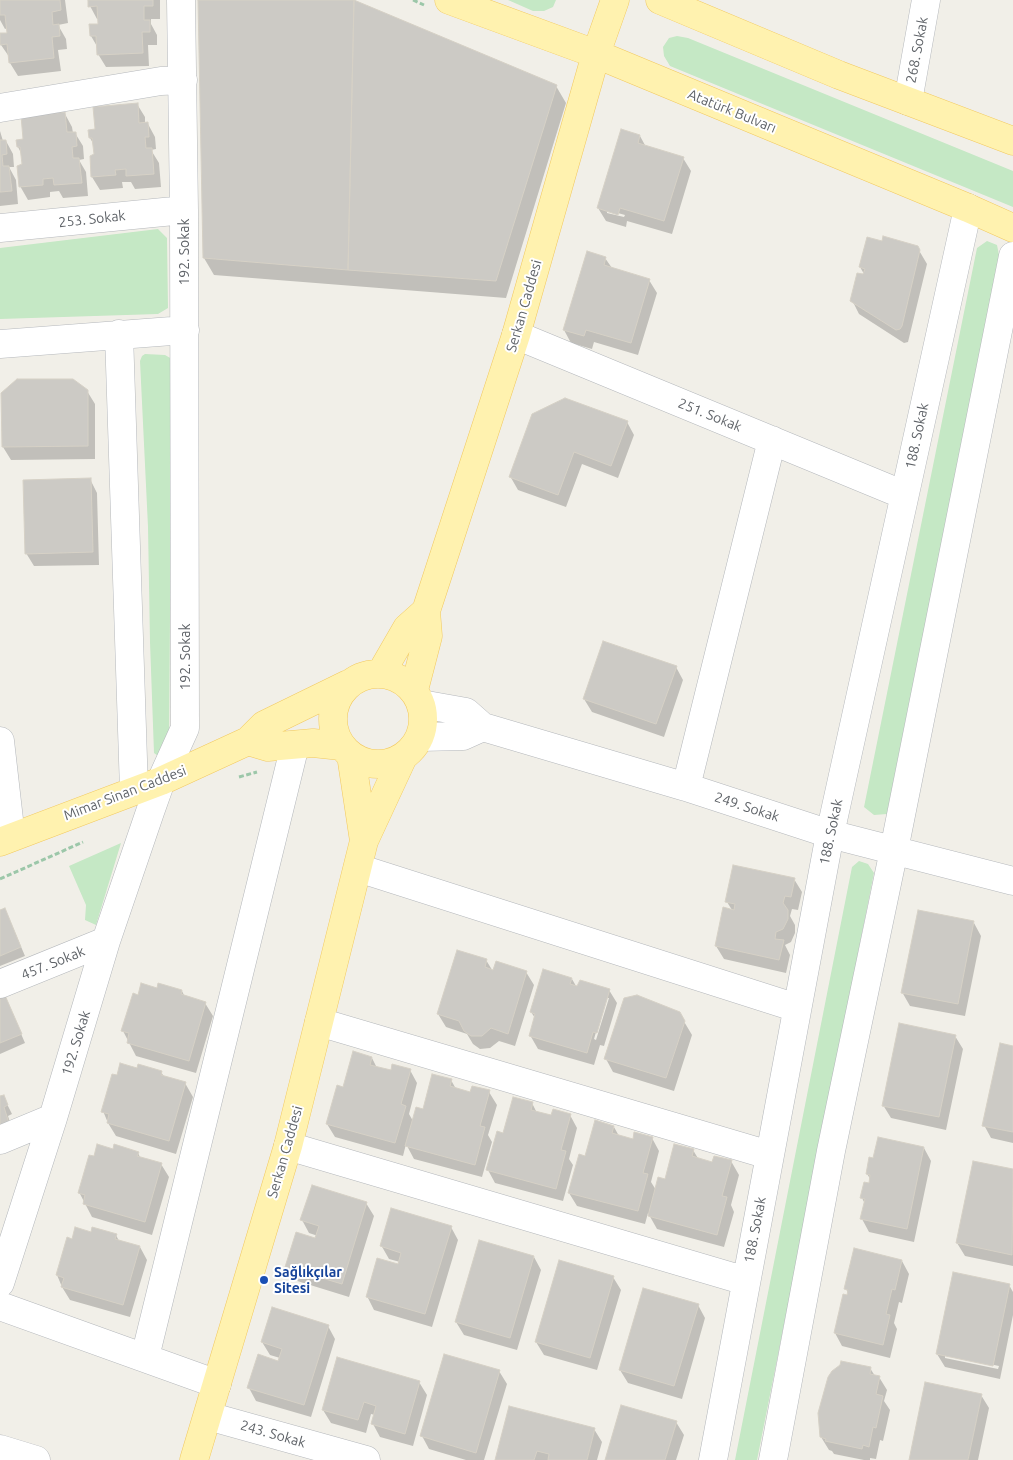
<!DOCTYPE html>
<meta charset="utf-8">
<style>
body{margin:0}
canvas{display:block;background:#f1efe8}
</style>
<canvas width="1013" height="1460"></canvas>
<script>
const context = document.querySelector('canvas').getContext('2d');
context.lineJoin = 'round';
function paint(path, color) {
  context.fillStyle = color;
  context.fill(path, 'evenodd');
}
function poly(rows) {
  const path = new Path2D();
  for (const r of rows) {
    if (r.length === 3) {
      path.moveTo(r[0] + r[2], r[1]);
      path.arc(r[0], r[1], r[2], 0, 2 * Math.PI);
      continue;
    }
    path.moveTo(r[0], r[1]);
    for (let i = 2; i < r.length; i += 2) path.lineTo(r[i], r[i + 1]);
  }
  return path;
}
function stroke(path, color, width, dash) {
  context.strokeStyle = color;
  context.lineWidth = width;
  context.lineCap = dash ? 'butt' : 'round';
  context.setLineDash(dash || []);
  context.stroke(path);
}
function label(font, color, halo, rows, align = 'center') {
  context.font = font + ' Ubuntu,sans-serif';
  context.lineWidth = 4;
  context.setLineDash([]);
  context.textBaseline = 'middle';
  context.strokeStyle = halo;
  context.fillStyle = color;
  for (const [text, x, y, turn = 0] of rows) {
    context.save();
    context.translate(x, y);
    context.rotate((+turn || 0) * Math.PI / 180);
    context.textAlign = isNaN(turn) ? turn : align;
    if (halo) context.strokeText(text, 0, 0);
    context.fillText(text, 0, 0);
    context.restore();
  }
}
const green = poly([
 [508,0,556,0,553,7,544,11,533,11],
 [677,36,688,38,1013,171,1013,207,670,66,664,56,663,47,669,38],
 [158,229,167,238,168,308,158,314,0,319,0,248],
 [987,241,997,245,999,255,887,814,874,815,864,807,977,248],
 [145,354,165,355,172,359,169,746,158,756,154,753,150,642,148,527,140,361,142,356],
 [121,843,96,925,85,920,86,905,69,866],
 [859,861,868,864,874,873,757,1460,735,1460,852,867]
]);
const shadow = poly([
 [0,0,65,0,68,23,58,25,66,39,67,49,58,50,61,71,18,76,10,63,10,58,1,45,0,35,9,34,8,28,5,29,0,20],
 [89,0,160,0,160,19,151,19,151,24,157,35,157,45,148,45,149,66,106,67,98,54,98,48,91,36,99,25,99,19,97,19,90,6],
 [200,0,352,0,556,86,566,103,506,298,214,275,204,258],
 [137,104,145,117,145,124,148,124,155,137,156,149,151,150,159,163,161,187,135,189,131,182,122,182,123,188,100,190,92,177,95,155,94,145,90,138,96,130],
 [65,114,72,127,73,133,75,133,83,146,84,159,79,160,86,172,88,196,63,198,59,191,50,192,50,197,28,200,20,186,23,165,22,155,18,147,17,141,24,140],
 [0,131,3,141,6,141,13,154,14,167,9,167,16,180,18,204,0,206],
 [640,136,646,147,683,158,691,171,672,234,627,221,626,227,606,221,598,208],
 [607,210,625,215,624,217,607,213],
 [883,242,917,247,927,264,908,342,904,343,859,314,852,300,864,274,860,267],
 [605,258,612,268,649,280,657,293,638,355,594,342,592,349,571,343,564,330],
 [87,391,95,404,95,459,11,460,3,447],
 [627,422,634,435,618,478,582,464,566,507,518,490,510,476],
 [90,479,97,493,99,565,34,566,26,553],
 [676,667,683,680,664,737,592,712,584,699],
 [794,879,802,892,798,910,792,909,790,916,795,925,795,933,791,942,785,945,790,955,786,973,724,959,716,946,732,910,727,902],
 [5,909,25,956,0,966,0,911],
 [974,923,981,936,965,1016,910,1006,902,992],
 [486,960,494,973,526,972,534,985,515,1046,499,1041,490,1048,480,1049,473,1044,467,1034,446,1027,438,1014],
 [572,979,576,986,609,990,617,1003,604,1046,600,1045,594,1065,538,1049,530,1035,535,1018,531,1012],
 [606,998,609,998,596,1040,594,1039],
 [182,991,185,997,205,1003,213,1016,196,1073,136,1056,123,1031,138,996],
 [4,994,25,1043,0,1054,0,996],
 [679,1013,692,1035,674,1091,613,1072,606,1059],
 [955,1036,963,1049,946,1130,891,1118,883,1105],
 [1013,1047,1013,1143,991,1138,984,1125],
 [372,1058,377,1068,391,1072,410,1070,417,1083,409,1114,413,1121,451,1080,456,1089,471,1093,489,1092,497,1105,488,1135,492,1142,482,1177,414,1159,406,1144,403,1156,335,1137,327,1124,344,1089],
 [138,1070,161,1072,165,1078,185,1083,193,1097,176,1154,116,1136,108,1123,103,1111,118,1076],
 [3,1096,12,1114,8,1116,13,1132,0,1137,0,1097],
 [532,1103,537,1113,552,1117,570,1115,577,1128,569,1159,573,1165,563,1201,495,1183,488,1170,504,1134],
 [614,1127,619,1136,634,1140,652,1138,659,1151,651,1182,656,1190,693,1150,699,1160,713,1163,731,1161,739,1175,731,1205,734,1212,724,1247,657,1229,648,1213,645,1224,577,1206,569,1193,586,1157],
 [924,1148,931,1161,914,1242,869,1232,862,1219,865,1204,862,1198,871,1180,867,1174],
 [114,1151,138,1153,141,1159,161,1164,169,1177,152,1235,92,1217,79,1192,94,1157],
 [974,1162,1013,1170,1013,1266,965,1256,957,1243],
 [366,1203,374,1216,349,1297,294,1280,287,1267,316,1240,318,1236,309,1233,302,1220],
 [451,1227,458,1240,432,1327,374,1310,367,1296,398,1266,400,1262,389,1259,381,1245],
 [92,1233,116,1235,119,1241,140,1247,147,1260,130,1317,70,1300,62,1287,57,1275,73,1240],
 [534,1257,541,1270,517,1350,464,1335,456,1322],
 [902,1261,909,1274,902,1303,899,1302,894,1323,897,1329,890,1358,842,1346,835,1333,848,1297,848,1293,846,1289],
 [613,1277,621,1290,597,1370,544,1355,536,1342],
 [1009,1285,1013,1292,1013,1315,1000,1379,945,1367,937,1354],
 [945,1355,999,1366,998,1369,945,1358],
 [698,1305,705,1318,682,1399,628,1383,620,1370],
 [328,1326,335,1339,311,1417,256,1401,249,1388,279,1362,280,1358,270,1355,262,1342],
 [870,1368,875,1376,879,1377,887,1390,884,1401,890,1410,883,1441,880,1440,876,1459,870,1458,870,1460,864,1460,834,1454,832,1451,829,1450,821,1437],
 [499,1371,507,1384,484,1460,466,1460,429,1449,422,1436],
 [419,1382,427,1395,413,1446,380,1437,373,1424,375,1415,371,1414,366,1433,331,1423,323,1410],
 [981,1395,989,1408,978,1460,910,1460],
 [676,1422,684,1435,676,1460,607,1460],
 [594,1429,602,1442,597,1460,496,1460]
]);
const building = poly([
 [0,0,60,0,61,10,52,12,53,25,59,24,60,36,52,37,54,58,9,63,7,44,0,45,0,33,7,33,5,15,0,15,0,0],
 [88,0,153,0,153,6,144,6,144,20,150,20,150,32,142,32,143,53,97,55,96,36,90,36,89,24,98,24,97,6,88,7,88,0],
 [198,0,354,0,348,270,203,258,198,0],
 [354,0,557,85,496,281,348,270,354,0],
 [138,103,139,123,148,122,149,137,145,137,146,148,152,148,154,174,126,176,126,169,115,170,116,175,91,177,90,156,94,154,92,138,89,138,88,130,95,129,93,107,138,103],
 [65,112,67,132,76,132,77,146,72,147,73,158,79,158,82,183,54,185,53,178,43,179,43,185,19,187,17,166,22,164,20,147,17,147,16,140,23,139,21,116,65,112],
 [621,129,640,135,638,143,684,157,664,221,620,208,618,215,597,208,621,129],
 [0,140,6,140,7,154,2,155,3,166,9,166,12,191,0,192,0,140],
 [883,236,918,246,920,250,902,326,900,329,896,330,850,301,857,273,863,274,865,269,859,267,867,237,882,241,883,236],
 [587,251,606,257,604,265,650,279,631,343,586,330,584,336,563,330,587,251],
 [17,379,73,379,88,390,88,446,2,447,1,393,17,379],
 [565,398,628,421,611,466,574,452,558,495,509,477,532,414,565,398],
 [91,478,93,552,25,554,23,480,91,478],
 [603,641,677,666,656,724,583,699,603,641],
 [733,865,795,878,791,897,785,896,783,903,788,910,788,919,783,929,776,932,775,939,784,940,779,960,715,946,723,907,734,910,735,904,725,902,733,865],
 [5,908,21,947,0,956,0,910,5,908],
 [918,910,974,921,958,1004,901,993,918,910],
 [457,950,487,959,485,967,493,970,496,961,527,971,508,1034,491,1028,482,1036,471,1036,464,1031,459,1021,437,1014,457,950],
 [543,969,572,978,570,984,577,986,580,980,610,989,597,1033,593,1032,587,1053,529,1036,535,1014,530,1012,543,969],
 [141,983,157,988,158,983,182,990,181,994,206,1002,189,1061,127,1043,129,1033,121,1031,133,993,138,995,141,983],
 [4,993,22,1034,0,1043,0,994,4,993],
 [637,995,680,1012,685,1021,666,1078,604,1059,624,998,637,995],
 [899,1023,956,1035,939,1117,882,1106,899,1023],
 [1000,1043,1013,1046,1013,1132,982,1126,1000,1043],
 [353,1051,372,1057,370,1065,391,1070,392,1064,411,1069,401,1104,406,1106,395,1143,326,1124,337,1085,343,1087,353,1051],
 [120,1063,137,1068,138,1064,162,1071,161,1075,186,1082,169,1141,107,1123,109,1114,101,1112,112,1074,117,1075,120,1063],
 [432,1074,452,1079,450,1086,470,1092,472,1086,490,1090,480,1126,485,1127,475,1165,405,1146,416,1107,423,1109,432,1074],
 [4,1095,8,1105,4,1107,9,1123,0,1127,0,1096,4,1095],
 [513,1097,533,1102,531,1110,551,1115,553,1109,571,1114,561,1150,566,1151,556,1189,486,1170,497,1131,503,1133,513,1097],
 [595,1120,614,1126,612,1133,633,1139,634,1132,653,1137,643,1173,648,1174,638,1211,568,1193,579,1154,585,1156,595,1120],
 [878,1137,924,1147,907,1229,860,1219,865,1199,860,1198,864,1182,869,1183,870,1175,866,1174,869,1157,873,1158,878,1137],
 [97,1144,113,1149,114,1144,139,1152,137,1156,162,1163,145,1222,83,1204,85,1195,78,1193,89,1155,94,1156,97,1144],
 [674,1144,694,1149,692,1156,712,1162,714,1156,732,1160,722,1196,727,1197,717,1235,648,1216,658,1177,665,1179,674,1144],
 [973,1161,1013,1169,1012,1255,956,1243,973,1161],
 [312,1185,367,1202,342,1284,285,1267,296,1232,315,1238,319,1226,300,1220,312,1185],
 [391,1208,452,1226,425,1314,366,1297,377,1258,398,1264,401,1253,380,1246,391,1208],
 [75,1227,91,1232,92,1227,117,1234,115,1239,140,1246,123,1305,61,1287,64,1278,56,1275,67,1237,72,1239,75,1227],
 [479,1240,534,1256,510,1338,455,1322,479,1240],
 [854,1248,902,1260,895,1290,892,1289,886,1314,890,1315,883,1345,834,1333,843,1294,847,1295,848,1290,844,1289,854,1248],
 [559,1260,614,1276,590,1358,535,1342,559,1260],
 [953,1272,1010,1284,993,1366,936,1354,953,1272],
 [643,1288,699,1304,674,1386,619,1370,643,1288],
 [272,1307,329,1325,304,1405,247,1388,258,1354,278,1361,282,1349,261,1342,272,1307],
 [444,1354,500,1370,476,1453,420,1436,444,1354],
 [337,1357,420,1381,405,1434,371,1424,376,1406,364,1402,358,1420,322,1410,337,1357],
 [841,1361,871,1367,870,1374,880,1376,876,1394,883,1396,876,1428,873,1427,869,1447,863,1445,862,1449,825,1441,826,1439,820,1437,818,1413,828,1377,832,1371,840,1365,841,1361],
 [925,1382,982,1394,968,1460,909,1460,925,1382],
 [621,1405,677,1421,665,1460,605,1460,621,1405],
 [509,1406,595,1428,587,1460,548,1460,549,1454,537,1451,534,1460,495,1460,509,1406]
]);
const path = poly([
 [413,0,424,5],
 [239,777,257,772],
 [0,879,83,842]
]);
const minor = poly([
 [908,101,926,0],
 [0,108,161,81,183,80],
 [0,228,184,210],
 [119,334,134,790],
 [516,335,904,495],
 [0,344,185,330],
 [483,727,686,787,830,834,1013,881],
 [420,737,463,736,483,727,466,712,421,704],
 [0,741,11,837],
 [686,787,772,440],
 [358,868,797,1008],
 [0,984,106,941],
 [319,1022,769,1155],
 [0,1140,53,1118],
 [288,1146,746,1281],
 [0,1283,53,1118,106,941,150,812,161,781,185,728,184,210,181,0],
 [0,1306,217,1384],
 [145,1357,295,745],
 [208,1416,366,1460],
 [0,1449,36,1460],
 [713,1460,830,834,968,208],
 [773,1460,831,1151,894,850,1013,256]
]);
const major = poly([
 [449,0,596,54,968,208,1013,228],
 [660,0,839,75,1013,141],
 [426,611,516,335,596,54,615,0],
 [381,673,407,628,426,611,428,636,414,690],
 [378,719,45],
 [341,746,313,743,268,747,248,741,264,725,348,684],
 [351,755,364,841],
 [0,842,161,781,248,741],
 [194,1460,288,1146,364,841,403,757]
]);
const markers = [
 [264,1280,5,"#1a4fb4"]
];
const streetNames = [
 ["268. Sokak",917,50,-79],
 ["Atatürk Bulvarı",732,111,22],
 ["253. Sokak",92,219,-6],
 ["192. Sokak",184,252,-90],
 ["Serkan Caddesi",524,306,-74],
 ["251. Sokak",710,415,22],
 ["188. Sokak",917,436,-78],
 ["192. Sokak",185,657,-90],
 ["Mimar Sinan Caddesi",125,793,-21],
 ["249. Sokak",747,807,18],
 ["188. Sokak",831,832,-78],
 ["457. Sokak",53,963,-22],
 ["192. Sokak",76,1043,-73],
 ["Serkan Caddesi",285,1152,-74],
 ["188. Sokak",755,1230,-79],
 ["243. Sokak",273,1434,16]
];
const transitNames = [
 ["Sağlıkçılar",274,1272],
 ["Sitesi",274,1288]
];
paint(green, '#c5e8c5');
paint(shadow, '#0003');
paint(building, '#cccac5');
stroke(building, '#d6d1c6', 1);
stroke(minor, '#b5b8bc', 29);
stroke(major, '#f2c960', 29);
stroke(path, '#9cc7a9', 3, [5, 2.5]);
stroke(minor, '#fff', 28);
stroke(major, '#fff2af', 28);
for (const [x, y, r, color] of markers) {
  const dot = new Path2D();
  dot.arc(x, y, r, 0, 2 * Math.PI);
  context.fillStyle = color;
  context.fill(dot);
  stroke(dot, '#fff', 2);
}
label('14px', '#5f6368', '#fff', streetNames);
label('bold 14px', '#164399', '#fff', transitNames, 'left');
</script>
